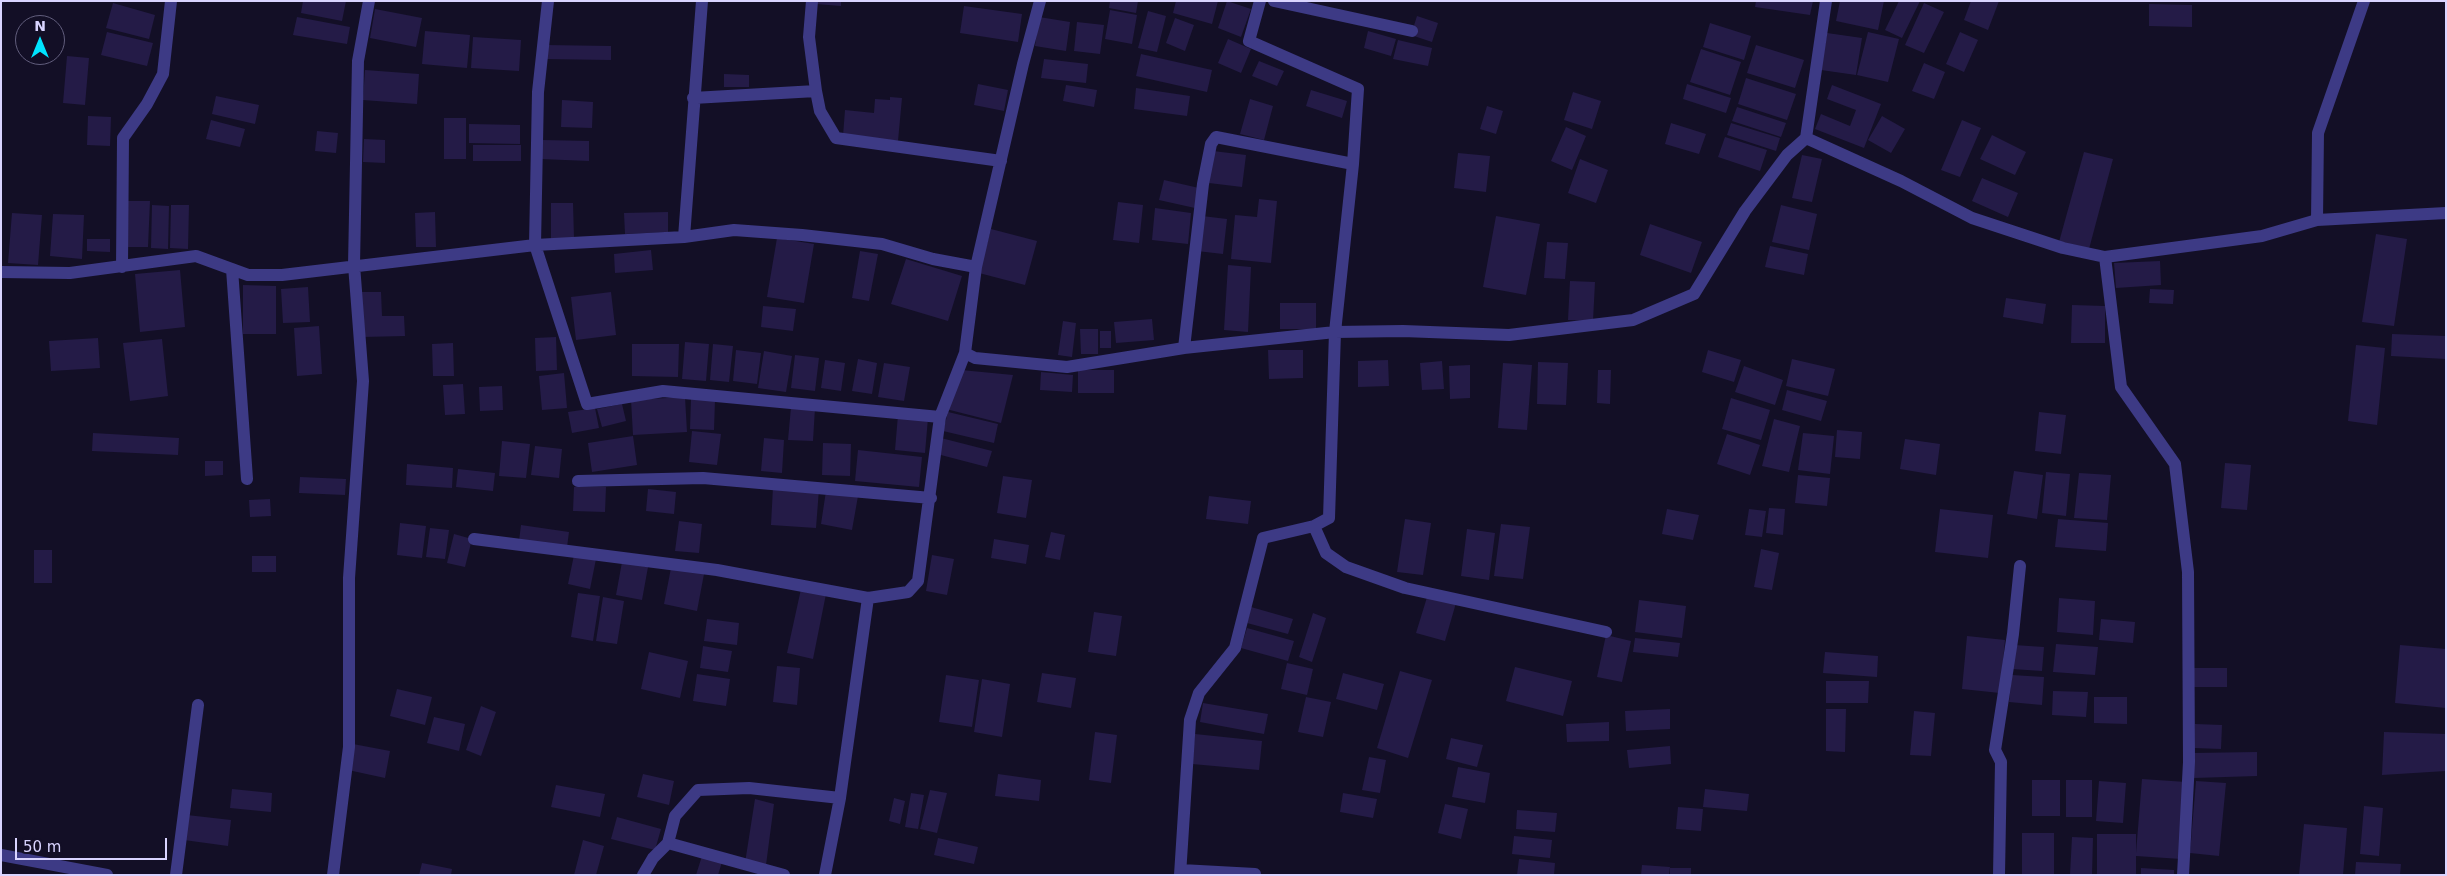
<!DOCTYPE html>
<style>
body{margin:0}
#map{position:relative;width:2447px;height:876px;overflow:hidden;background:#130f26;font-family:"DejaVu Sans",sans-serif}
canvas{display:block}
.frame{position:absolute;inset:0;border:2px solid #d9d4ff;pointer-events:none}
.north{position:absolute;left:15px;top:15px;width:50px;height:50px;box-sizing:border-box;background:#130f26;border:1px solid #625e7d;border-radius:50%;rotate:0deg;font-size:14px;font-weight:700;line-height:20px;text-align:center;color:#d9d4ff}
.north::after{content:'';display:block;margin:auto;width:18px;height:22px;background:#00e5ff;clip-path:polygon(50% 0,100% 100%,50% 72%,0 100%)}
.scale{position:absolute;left:15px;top:838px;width:152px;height:22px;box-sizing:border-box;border:2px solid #d9d4ff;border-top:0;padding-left:6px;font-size:15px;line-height:18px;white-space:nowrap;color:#d9d4ff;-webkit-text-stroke:4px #130f26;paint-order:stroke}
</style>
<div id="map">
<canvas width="2447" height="876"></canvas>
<div class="frame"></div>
<div class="north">N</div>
<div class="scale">50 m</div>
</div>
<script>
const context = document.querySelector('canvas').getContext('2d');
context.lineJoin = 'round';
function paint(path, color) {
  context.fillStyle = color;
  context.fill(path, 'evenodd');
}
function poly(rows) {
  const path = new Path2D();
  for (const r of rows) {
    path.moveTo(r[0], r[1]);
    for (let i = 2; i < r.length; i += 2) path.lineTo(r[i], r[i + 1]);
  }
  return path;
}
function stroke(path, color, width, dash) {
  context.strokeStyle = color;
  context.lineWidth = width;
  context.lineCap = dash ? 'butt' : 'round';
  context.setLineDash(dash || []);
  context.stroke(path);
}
const building = poly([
 [303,1,346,1,342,21,301,13],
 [817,1,841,1,841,6,816,4],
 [1110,1,1138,1,1136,13,1109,8],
 [1176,1,1218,1,1212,24,1173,13],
 [1227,1,1251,9,1241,37,1218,28],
 [1756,1,1813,1,1810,15,1755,7],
 [1840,1,1884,1,1878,30,1836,21],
 [1899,1,1920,1,1902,38,1885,30],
 [1971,1,1999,1,1988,30,1964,20],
 [113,3,155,15,149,39,106,28],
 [1924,3,1944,12,1924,53,1905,45],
 [2149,4,2192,5,2192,27,2149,26],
 [964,6,1022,14,1018,42,960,33],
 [375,9,422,18,416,47,370,38],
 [1110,10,1137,15,1132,44,1105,39],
 [1148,11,1166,16,1157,52,1138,48],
 [1417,16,1438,23,1432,42,1411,35],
 [297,17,350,27,347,44,293,35],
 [1039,17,1070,22,1066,51,1035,46],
 [1175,18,1194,25,1185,51,1166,43],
 [1077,22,1104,25,1100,54,1074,51],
 [1710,23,1751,36,1744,60,1703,47],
 [425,31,470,35,467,68,422,64],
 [1368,31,1396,39,1391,56,1364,48],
 [107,32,153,43,147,66,101,55],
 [1868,32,1899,39,1888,82,1857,75],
 [1960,32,1978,40,1964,72,1946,64],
 [1827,33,1862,38,1856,75,1821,70],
 [473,37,521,40,519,71,471,68],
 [1228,39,1251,49,1241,73,1218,63],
 [1398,40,1432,48,1428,66,1393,59],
 [545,45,611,46,611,60,545,59],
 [1756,45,1804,60,1795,88,1747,73],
 [1701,49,1741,62,1730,95,1690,82],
 [1141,54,1212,70,1207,92,1136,76],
 [67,56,89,58,85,105,63,103],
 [1044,59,1088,64,1086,83,1041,78],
 [1259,61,1284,71,1277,86,1252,76],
 [1924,63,1945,72,1934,99,1912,91],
 [365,70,419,74,417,104,363,100],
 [724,74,749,75,749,87,724,87],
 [1746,78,1796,94,1787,120,1738,104],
 [978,84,1008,90,1004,111,974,105],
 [1687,84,1731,98,1726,113,1683,99],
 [1066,85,1097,90,1094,107,1063,101],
 [1832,85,1881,104,1864,148,1815,129,1821,114,1850,126,1856,110,1827,99],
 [1136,88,1190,96,1187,116,1134,109],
 [1311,90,1347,101,1342,118,1306,106],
 [1573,92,1601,101,1592,129,1564,120],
 [216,96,259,105,255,124,212,114],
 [890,97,902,98,898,141,843,136,845,110,874,113,875,99,890,100],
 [1250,99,1273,106,1264,140,1240,134],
 [562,100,593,102,592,128,561,127],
 [1487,106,1503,111,1496,134,1480,129],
 [1737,107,1786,123,1781,137,1732,121],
 [88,116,111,117,110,146,87,145],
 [1882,116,1905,129,1891,153,1868,140],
 [444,118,466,118,466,159,444,159],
 [211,120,245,129,240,147,206,139],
 [1962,120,1981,128,1960,177,1941,170],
 [1671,123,1706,134,1699,154,1665,144],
 [1731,123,1780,138,1776,151,1727,135],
 [469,124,520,125,520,144,469,143],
 [1566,127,1586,136,1572,170,1551,161],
 [317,131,338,133,336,153,315,151],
 [1992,135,2026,152,2015,175,1980,159],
 [1725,137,1767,150,1760,171,1718,157],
 [364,139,385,140,385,163,363,162],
 [542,140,589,141,589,161,541,159],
 [473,145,521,145,521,161,473,161],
 [1213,151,1246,155,1242,187,1209,183],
 [2084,152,2113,159,2089,249,2059,242],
 [1458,153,1490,156,1486,192,1454,188],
 [1802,155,1822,159,1812,202,1792,198],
 [1580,159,1608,170,1596,203,1568,193],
 [1982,178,2018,193,2008,217,1972,201],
 [1164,180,1199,188,1195,208,1159,200],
 [1259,199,1277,201,1271,263,1231,259,1235,215,1257,217],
 [127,201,150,201,148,247,126,247],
 [1118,202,1143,205,1139,243,1113,240],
 [551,203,573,203,574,238,551,239],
 [152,205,169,206,168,249,151,248],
 [171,205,189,205,188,249,170,248],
 [1781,205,1817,214,1809,250,1772,242],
 [1155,208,1191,213,1188,244,1152,240],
 [435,212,436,247,416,247,415,213],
 [668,212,668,232,625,234,624,213],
 [12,213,42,215,38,265,8,263],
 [53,214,84,215,82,259,50,256],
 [1202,216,1227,219,1223,254,1197,251],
 [1496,216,1540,224,1526,295,1483,287],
 [1650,224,1702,242,1691,273,1640,255],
 [991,229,1037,241,1025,285,979,273],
 [2376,234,2407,239,2394,326,2362,322],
 [777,238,814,244,804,303,767,297],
 [87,239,110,239,110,252,87,251],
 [1547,242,1568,243,1565,279,1544,278],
 [1770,246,1808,254,1804,275,1765,267],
 [651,250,653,270,615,273,614,254],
 [860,251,878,254,869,301,852,298],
 [906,259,962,276,948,321,891,304],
 [2160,261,2161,285,2116,288,2114,263],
 [1228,265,1251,267,1248,332,1224,330],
 [180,270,185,327,140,332,135,274],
 [1570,281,1595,282,1593,321,1568,320],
 [243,285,276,286,276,334,243,334],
 [308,287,310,322,283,323,281,289],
 [2150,289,2174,290,2173,304,2149,303],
 [361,292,381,292,382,316,404,316,405,336,362,337],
 [611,292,616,335,576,340,571,297],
 [2006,298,2046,304,2043,324,2003,317],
 [1280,303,1316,303,1316,329,1280,329],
 [2072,305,2105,306,2105,343,2071,343],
 [763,306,796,309,793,331,761,327],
 [1152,319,1154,340,1116,343,1114,322],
 [1063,321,1076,323,1072,357,1058,355],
 [319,326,322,374,297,376,294,328],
 [1080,329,1098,329,1098,354,1081,354],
 [1100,331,1111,331,1111,348,1100,348],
 [2392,334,2446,336,2446,359,2391,356],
 [556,337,557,370,536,371,535,338],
 [98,338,100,368,51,371,49,341],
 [162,339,168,396,130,401,123,343],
 [685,342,709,344,706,381,682,379],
 [453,343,454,376,433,376,432,344],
 [632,344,679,344,678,377,632,376],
 [713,344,733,346,729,382,710,380],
 [2356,345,2385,348,2377,425,2348,421],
 [736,350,761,353,757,384,733,381],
 [1268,350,1303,350,1303,378,1269,379],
 [1708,350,1741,360,1734,382,1702,372],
 [764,351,792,356,786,392,758,388],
 [795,355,819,358,815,391,791,388],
 [858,359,877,363,872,394,852,391],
 [1792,359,1835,369,1828,396,1786,386],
 [825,360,845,363,841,391,821,388],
 [1388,360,1389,386,1358,387,1358,361],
 [1442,361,1444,389,1422,390,1420,363],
 [1538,362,1568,363,1566,405,1537,404],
 [884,363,910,367,904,401,878,397],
 [1503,363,1532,365,1527,430,1498,428],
 [1470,365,1470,398,1450,399,1449,366],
 [1744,366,1783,380,1775,405,1735,392],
 [961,370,1013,375,1001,423,946,409],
 [1078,370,1114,370,1114,393,1078,393],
 [1598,370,1611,370,1610,404,1597,403],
 [1041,372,1073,375,1072,392,1040,390],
 [564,373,567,408,542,410,539,376],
 [463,384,465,414,445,415,443,385],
 [502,386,503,410,480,411,479,387],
 [1787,390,1827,401,1821,421,1782,410],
 [685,397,687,432,633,435,631,400],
 [1731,398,1770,410,1761,440,1722,429],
 [691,399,715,400,714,430,690,429],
 [622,404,626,421,602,427,597,409],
 [791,407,815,408,813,441,788,440],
 [595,408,599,428,572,433,568,412],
 [948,412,998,424,994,443,943,431],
 [2039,412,2066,415,2061,454,2035,451],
 [898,415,928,418,925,453,895,450],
 [1774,419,1800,426,1789,472,1762,466],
 [1837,430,1862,432,1860,459,1835,457],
 [692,431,721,434,717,465,689,462],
 [93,433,179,438,178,455,92,451],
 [1803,433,1834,436,1830,474,1798,470],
 [1727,434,1760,445,1750,475,1717,464],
 [633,436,637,465,592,472,588,443],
 [764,438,784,440,782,473,761,471],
 [941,438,992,451,987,467,937,454],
 [1905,439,1940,444,1936,475,1900,469],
 [502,441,530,444,526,478,499,476],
 [823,443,851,444,850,476,822,475],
 [535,446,562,449,559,478,531,475],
 [858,450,922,457,919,487,855,481],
 [205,461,223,461,223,475,205,476],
 [2225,463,2251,465,2247,510,2221,508],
 [407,464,453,468,452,488,406,485],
 [458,469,495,473,493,491,456,487],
 [2014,471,2043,475,2037,519,2007,514],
 [2046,472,2070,474,2066,516,2042,513],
 [2079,473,2111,475,2107,520,2074,518],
 [1798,475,1830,478,1827,506,1795,503],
 [1003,476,1032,480,1026,518,997,513],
 [300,477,346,479,345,495,299,493],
 [574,487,606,487,605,512,573,511],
 [773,487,819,489,816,528,771,525],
 [648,489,676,492,674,514,646,511],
 [826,491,858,496,852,530,821,524],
 [1209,496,1251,501,1248,524,1206,519],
 [270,499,271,516,250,517,249,500],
 [1769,508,1785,509,1783,535,1766,533],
 [1667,509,1699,515,1693,540,1662,534],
 [1749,509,1766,511,1762,537,1745,535],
 [1940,509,1993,515,1988,558,1935,552],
 [1405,519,1431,523,1423,575,1397,572],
 [2058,519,2108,523,2106,551,2055,547],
 [679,521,702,524,699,553,675,551],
 [400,523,426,526,422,558,397,555],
 [1501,524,1530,527,1523,579,1494,576],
 [521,525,569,532,567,547,519,541],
 [430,528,449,530,445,559,426,557],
 [1467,529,1495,533,1489,580,1461,576],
 [1051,532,1065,535,1060,560,1045,557],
 [454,534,472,539,465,567,447,563],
 [994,539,1029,545,1026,564,991,558],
 [1761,549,1779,553,1772,590,1754,587],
 [34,550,52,550,52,583,34,583],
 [574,555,596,559,590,589,568,584],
 [932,555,954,559,947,595,926,591],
 [252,556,276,556,276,572,252,572],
 [622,562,648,567,642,600,616,595],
 [671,568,704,574,697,611,664,604],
 [801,589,826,594,813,659,787,653],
 [578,593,600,596,593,641,571,637],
 [1428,594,1456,603,1445,641,1416,633],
 [603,597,624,601,617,644,596,641],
 [2059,598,2095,601,2093,635,2057,632],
 [1639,600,1686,606,1682,638,1635,632],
 [1251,607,1293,619,1288,634,1247,623],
 [1094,612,1122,616,1116,656,1088,652],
 [1313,613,1326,618,1312,662,1299,657],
 [707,619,739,623,737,645,704,641],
 [2101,619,2135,622,2133,643,2099,640],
 [1247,628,1294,641,1288,661,1241,648],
 [1606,635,1631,641,1622,682,1597,677],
 [1967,636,2005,640,2000,693,1962,689],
 [1635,638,1680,643,1678,657,1633,652],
 [2056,644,2098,647,2095,675,2053,672],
 [2014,645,2044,647,2042,671,2012,669],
 [2400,645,2446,649,2446,708,2395,703],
 [703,646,732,651,728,672,700,668],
 [649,652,688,661,680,698,641,689],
 [1825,652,1878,656,1877,677,1823,673],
 [1287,663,1313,669,1307,695,1281,689],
 [777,666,800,668,797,705,773,702],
 [1515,667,1572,681,1563,716,1506,701],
 [2194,668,2227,668,2227,687,2194,687],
 [1400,671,1432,680,1408,758,1377,748],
 [1042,673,1076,678,1071,708,1037,702],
 [1343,673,1384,684,1377,710,1336,699],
 [697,674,730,679,726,706,693,701],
 [946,675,979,680,972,727,939,722],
 [2012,675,2044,677,2042,705,2009,702],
 [982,679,1010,684,1002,737,974,732],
 [1826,681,1869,681,1868,703,1826,703],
 [397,689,432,697,425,725,390,716],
 [2053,691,2088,692,2086,717,2052,715],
 [1306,697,1331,702,1323,737,1298,732],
 [2094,697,2127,697,2127,724,2094,723],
 [1203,703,1268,714,1264,734,1200,722],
 [481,706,496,712,481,756,466,750],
 [1670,709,1670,729,1626,731,1625,711],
 [1826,709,1846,709,1845,752,1826,751],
 [1914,711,1935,713,1931,756,1910,755],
 [434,717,465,724,459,751,427,743],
 [1609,722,1609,741,1567,742,1566,724],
 [2195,724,2222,725,2221,749,2194,748],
 [1095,732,1117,735,1111,783,1089,780],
 [2384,732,2446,734,2446,771,2382,775],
 [1195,734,1262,741,1259,770,1192,764],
 [1451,738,1483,745,1477,767,1446,759],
 [353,744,390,751,385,778,348,770],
 [1670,746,1671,764,1629,768,1627,750],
 [2257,752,2257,776,2194,778,2193,753],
 [1369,757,1386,760,1380,793,1362,790],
 [1458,767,1490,773,1485,803,1452,797],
 [643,774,674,781,669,805,637,797],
 [998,774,1041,780,1039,801,995,796],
 [2142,779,2186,782,2181,859,2136,856,2136,875,2097,875,2097,834,2136,834,2136,853],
 [2032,780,2060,780,2060,816,2032,816],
 [2066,780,2092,780,2092,817,2066,817],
 [2099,781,2126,783,2123,823,2096,821],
 [2196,781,2226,783,2219,856,2190,853],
 [556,785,605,794,600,817,551,807],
 [232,789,272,793,271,812,230,808],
 [1705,789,1749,794,1747,811,1703,807],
 [930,790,947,793,937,833,920,829],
 [911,793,924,795,918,829,905,827],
 [1343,793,1377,799,1373,818,1340,812],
 [894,798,905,801,900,824,889,821],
 [755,799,774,804,766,865,745,863],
 [1445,804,1468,809,1461,839,1438,833],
 [2364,806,2383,808,2379,856,2360,854],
 [1678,807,1703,809,1701,831,1676,829],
 [1517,810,1557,813,1555,832,1516,829],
 [187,815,231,820,228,846,184,840],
 [617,817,661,829,655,850,611,839],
 [2304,824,2347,828,2343,875,2299,875],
 [2022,833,2054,833,2054,875,2022,875],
 [1514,836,1552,840,1550,858,1512,854],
 [2072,837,2093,838,2092,875,2070,875],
 [938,838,978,847,974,864,934,855],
 [583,840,604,846,596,875,574,875],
 [702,856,722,862,718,875,696,875],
 [1519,859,1555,863,1554,875,1517,875],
 [2356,862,2401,864,2400,875,2355,875],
 [422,863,452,869,451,875,419,875],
 [1642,865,1670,867,1669,875,1641,875],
 [1670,868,1691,868,1691,875,1670,875],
 [2141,868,2174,870,2174,875,2141,875]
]);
const minor = poly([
 [548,1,538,92,535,245,587,404,663,391,940,417],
 [702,1,684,237,734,230,802,235,882,244,933,259,976,267,965,353,975,358,1067,367,1184,348,1335,332,1353,164,1216,137,1211,144,1203,184,1184,348],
 [812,1,809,37,816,91,820,111,836,138,1001,161],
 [1260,1,1249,41,1358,89,1353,164],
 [1274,1,1412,31],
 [693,98,816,91],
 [1806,138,1826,1],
 [2317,220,2318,133,2364,1],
 [2105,257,2121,387,2175,464,2188,572,2189,762,2183,875],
 [122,267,123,138,147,104,163,74,171,1],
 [976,267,1023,64,1040,1],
 [232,269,247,479],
 [1,272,70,273,196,256,248,275,282,275,535,245,684,237],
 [578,481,703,478,931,498],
 [1314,526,1326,553,1346,567,1405,588,1606,632],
 [474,539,717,570,868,598,908,592,918,581,940,417,965,353],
 [668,843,675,816,698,790,749,788,840,798],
 [1,855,107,875],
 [1181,870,1255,874],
 [176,875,198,705],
 [333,875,349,747,349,578,363,381,354,265,358,61,369,1],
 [643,875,653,858,668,843,784,875],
 [825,875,840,798,868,598],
 [1180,875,1190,720,1199,693,1235,648,1263,538,1314,526,1329,518,1335,332,1403,331,1509,335,1633,320,1694,294,1745,211,1787,155,1806,138,1901,181,1972,218,2063,248,2105,257,2262,236,2317,220,2446,213],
 [1999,875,2001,762,1995,750,2013,634,2020,566]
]);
paint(building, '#241b47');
stroke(minor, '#3d3a85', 12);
</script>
